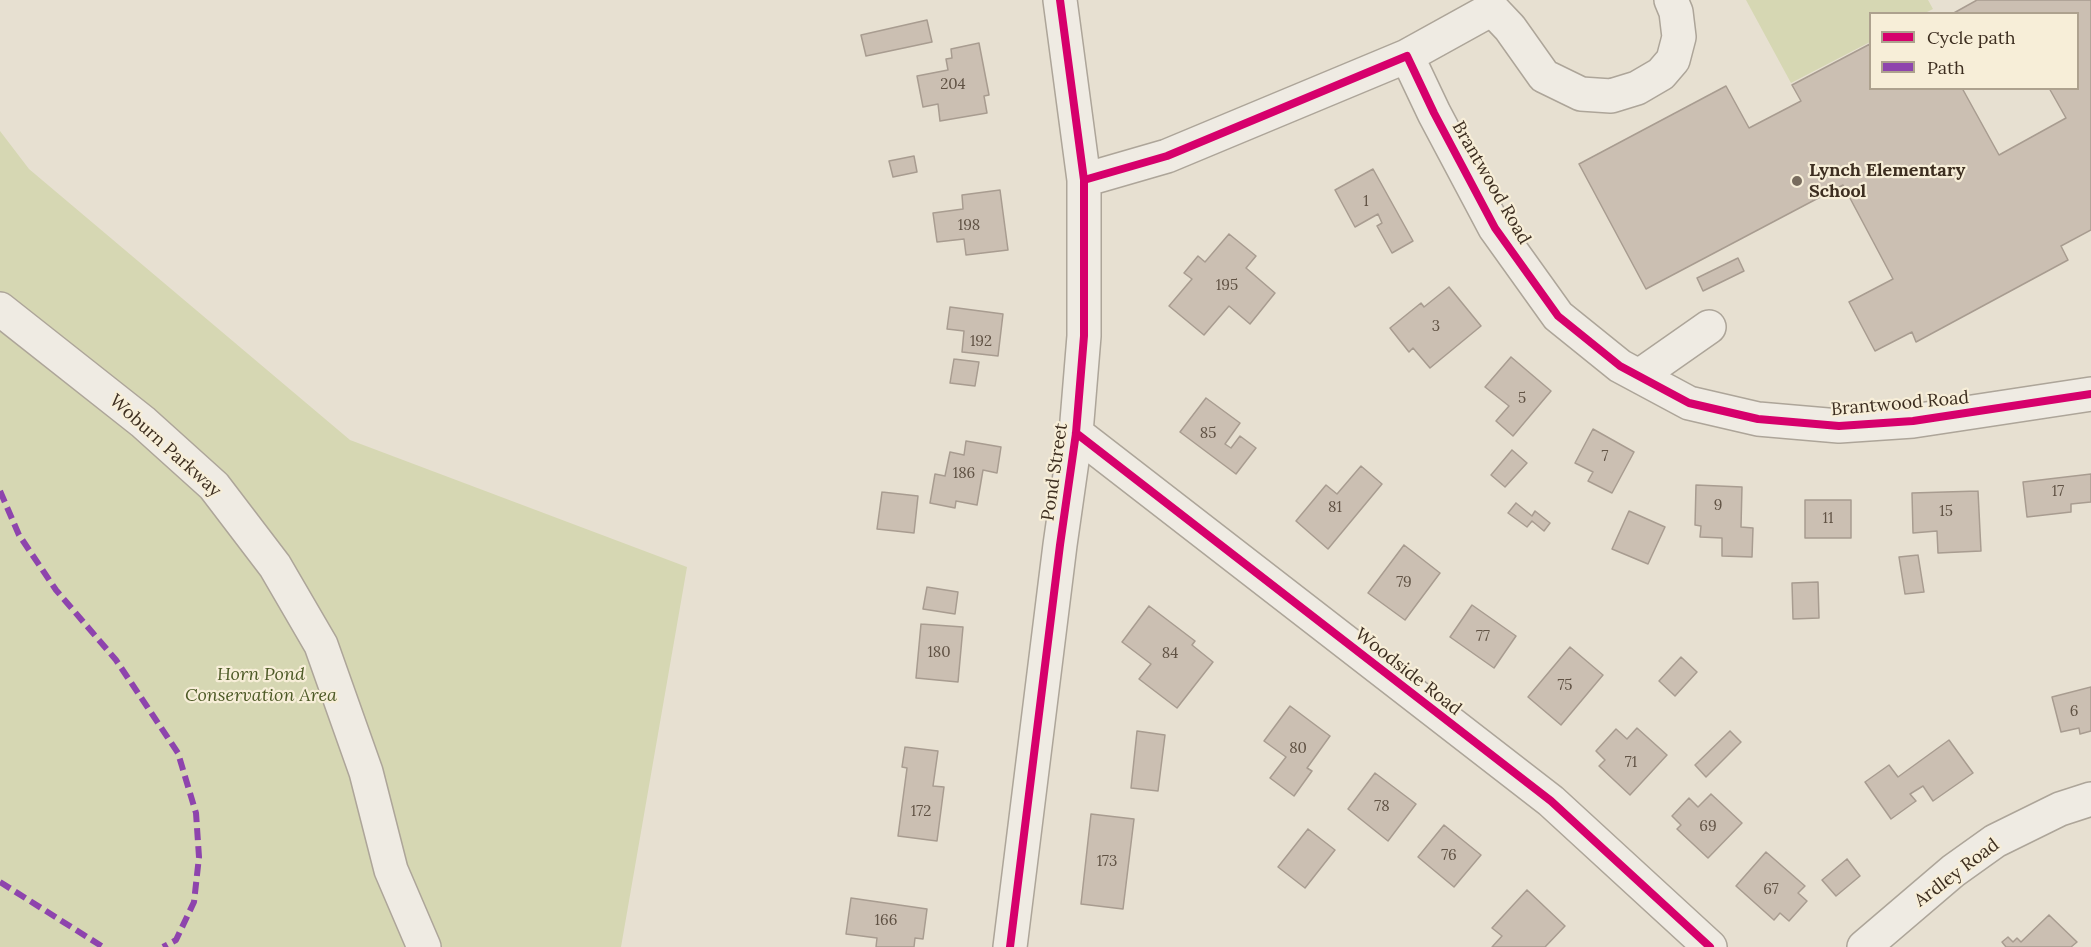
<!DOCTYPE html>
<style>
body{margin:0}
#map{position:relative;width:2091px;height:947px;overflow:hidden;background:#e7e0d1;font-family:Lora,serif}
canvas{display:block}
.legend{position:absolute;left:1869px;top:12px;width:210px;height:78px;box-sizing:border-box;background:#f7eed8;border:2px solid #ada18e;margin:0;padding:8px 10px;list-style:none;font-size:18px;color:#3d2e20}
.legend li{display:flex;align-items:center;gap:12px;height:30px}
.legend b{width:30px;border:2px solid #ada18e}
</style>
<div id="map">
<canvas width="2091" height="947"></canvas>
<ul class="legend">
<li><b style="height:8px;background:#d6006c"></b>Cycle path</li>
<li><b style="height:8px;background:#8e44ad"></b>Path</li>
</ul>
</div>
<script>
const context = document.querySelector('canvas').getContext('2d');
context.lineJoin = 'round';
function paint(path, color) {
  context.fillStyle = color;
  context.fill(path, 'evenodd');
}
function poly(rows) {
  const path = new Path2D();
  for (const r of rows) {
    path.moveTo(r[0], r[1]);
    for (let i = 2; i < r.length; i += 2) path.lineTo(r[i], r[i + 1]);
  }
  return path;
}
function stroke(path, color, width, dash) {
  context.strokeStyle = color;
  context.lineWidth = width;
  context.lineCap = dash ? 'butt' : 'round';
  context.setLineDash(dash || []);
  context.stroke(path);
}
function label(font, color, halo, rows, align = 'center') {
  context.font = font + ' Lora,serif';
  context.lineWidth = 4.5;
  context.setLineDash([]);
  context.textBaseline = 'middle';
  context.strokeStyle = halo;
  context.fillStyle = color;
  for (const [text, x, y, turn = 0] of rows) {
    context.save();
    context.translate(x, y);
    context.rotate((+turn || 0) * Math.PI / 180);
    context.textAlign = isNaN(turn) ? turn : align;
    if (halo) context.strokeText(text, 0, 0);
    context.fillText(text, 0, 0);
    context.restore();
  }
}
const green = poly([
 [1746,0,1928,0,1933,9,1925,13,1870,14,1870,42,1791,83],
 [0,131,29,169,350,440,687,567,621,947,0,947]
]);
const building = poly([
 [1977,0,2091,0,2091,230,2061,246,2068,260,1916,342,1912,332,1875,351,1849,302,1893,279,1843,185,1646,289,1579,164,1726,86,1749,128,1801,101,1792,85,1870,44,1870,88,1962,88,1999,155,2066,118,2049,88,2078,88,2078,14,1952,14,1977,0],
 [927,20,932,42,866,56,861,35,927,20],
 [979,43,989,95,984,96,987,113,940,121,938,104,923,107,917,76,948,70,946,59,952,58,951,49,979,43],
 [914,156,917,172,893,177,889,161,914,156],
 [1373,169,1413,241,1392,253,1377,226,1382,223,1378,214,1355,227,1335,190,1373,169],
 [1000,190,1008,250,966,255,964,239,937,242,933,213,963,209,962,195,1000,190],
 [1229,234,1256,256,1246,268,1275,293,1250,324,1229,306,1204,335,1169,306,1192,279,1184,273,1198,256,1205,262,1229,234],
 [1738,258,1744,271,1703,291,1697,278,1738,258],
 [1449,287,1481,326,1430,368,1413,348,1409,352,1390,328,1421,303,1424,307,1449,287],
 [950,307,1003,314,998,356,962,352,964,331,947,329,950,307],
 [1511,357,1551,391,1513,436,1496,421,1509,406,1485,387,1511,357],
 [954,359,979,362,975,386,950,383,954,359],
 [1206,398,1240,423,1225,444,1231,448,1240,436,1256,448,1236,474,1180,432,1206,398],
 [1593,429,1634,452,1612,493,1588,481,1593,472,1575,463,1593,429],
 [966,441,1001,447,997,473,983,470,977,505,956,501,955,508,930,503,935,474,945,476,950,452,964,455,966,441],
 [1512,450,1527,463,1505,487,1491,475,1512,450],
 [1361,466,1382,484,1328,549,1296,521,1326,485,1337,494,1361,466],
 [2091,474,2091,502,2071,504,2071,512,2027,517,2023,482,2091,474],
 [1696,485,1742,487,1741,527,1753,528,1752,557,1722,556,1722,538,1700,537,1701,526,1695,525,1696,485],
 [1978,491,1981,551,1938,553,1937,531,1913,533,1912,493,1978,491],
 [882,492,918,496,914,533,877,529,882,492],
 [1805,500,1851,500,1851,538,1805,538,1805,500],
 [1516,503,1532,516,1535,511,1550,523,1544,531,1532,521,1527,527,1508,513,1516,503],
 [1629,511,1665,527,1648,564,1612,549,1629,511],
 [1404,545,1440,573,1405,620,1368,593,1404,545],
 [1918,555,1924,592,1905,594,1899,557,1918,555],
 [1818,582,1819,618,1793,619,1792,583,1818,582],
 [927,587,958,592,955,614,923,609,927,587],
 [1472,605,1516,636,1494,668,1450,637,1472,605],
 [1149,606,1195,641,1192,645,1213,662,1177,708,1139,679,1151,664,1122,642,1149,606],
 [921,624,963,627,958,682,916,678,921,624],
 [1570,647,1603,675,1561,725,1528,697,1570,647],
 [1681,657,1697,672,1675,696,1659,681,1681,657],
 [2091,687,2091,731,2080,734,2079,728,2061,732,2052,697,2091,687],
 [1290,706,1330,736,1307,768,1312,771,1294,796,1270,778,1286,757,1264,741,1290,706],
 [1637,728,1667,755,1630,795,1599,766,1605,760,1596,751,1616,729,1627,739,1637,728],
 [1137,731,1165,735,1158,791,1131,788,1137,731],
 [1730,731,1741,742,1706,777,1695,765,1730,731],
 [1949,740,1973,773,1933,801,1923,786,1910,794,1916,801,1891,819,1865,782,1889,765,1898,777,1949,740],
 [905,747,938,751,933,786,944,787,937,841,898,836,907,768,902,767,905,747],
 [1375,773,1416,804,1388,841,1348,809,1375,773],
 [1711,794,1742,823,1708,858,1677,829,1681,825,1672,816,1689,798,1698,807,1711,794],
 [1091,814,1134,819,1123,909,1081,904,1091,814],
 [1444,825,1481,855,1454,887,1418,857,1444,825],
 [1308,829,1335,850,1305,888,1278,867,1308,829],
 [1766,852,1805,886,1798,893,1807,901,1789,921,1780,913,1774,920,1736,886,1766,852],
 [1847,859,1860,876,1836,896,1822,880,1847,859],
 [1527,890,1565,926,1545,947,1492,947,1502,936,1492,928,1527,890],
 [851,898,927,909,923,939,915,938,914,947,876,947,877,938,846,934,851,898],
 [2049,915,2077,942,2071,947,2006,947,2002,942,2008,937,2013,942,2017,938,2021,942,2049,915]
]);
const minor = poly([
 [1407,56,1492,9,1510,28,1544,76,1581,94,1611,96,1637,88,1661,74,1673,60,1679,37,1676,12,1671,0],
 [1084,180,1167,156,1407,56,1434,113,1495,228,1558,316,1620,366,1689,403,1758,419,1839,426,1913,421,2091,394],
 [0,309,143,422,214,486,275,566,321,645,366,772,391,870,424,947],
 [1639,376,1709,327],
 [1076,433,1551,801,1710,947],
 [1010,947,1060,545,1076,433,1084,336,1084,180,1060,0],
 [1864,947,1953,871,1995,841,2060,809,2091,799]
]);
const quiet = poly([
 [0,491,19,535,56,590,116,660,178,753,196,813,199,857,194,902,176,940,163,947],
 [0,882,103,947]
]);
const cycleway = poly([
 [1084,180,1167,156,1407,56,1434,113,1495,228,1558,316,1620,366,1689,403,1758,419,1839,426,1913,421,2091,394],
 [1076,433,1551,801,1710,947],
 [1010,947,1060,545,1076,433,1084,336,1084,180,1060,0]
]);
const markers = [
 [1797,181,6,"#786c5e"]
];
const numberNames = [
 ["204",953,85],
 ["1",1366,202],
 ["198",969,226],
 ["195",1227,286],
 ["3",1436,327],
 ["192",981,342],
 ["5",1522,399],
 ["85",1208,434],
 ["7",1605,457],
 ["186",964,474],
 ["17",2058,492],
 ["9",1718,506],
 ["81",1335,508],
 ["15",1946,512],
 ["11",1828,519],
 ["79",1404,583],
 ["77",1483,637],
 ["180",939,653],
 ["84",1170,654],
 ["75",1565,686],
 ["6",2074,712],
 ["80",1298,749],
 ["71",1631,763],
 ["78",1382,807],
 ["172",921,812],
 ["69",1708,827],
 ["76",1449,856],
 ["173",1107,862],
 ["67",1771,890],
 ["166",886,921]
];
const poiNames = [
 ["Lynch Elementary",1809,171],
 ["School",1809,192]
];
const streetNames = [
 ["Brantwood Road",1491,183,60],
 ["Brantwood Road",1900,404,-5],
 ["Woburn Parkway",165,446,42],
 ["Pond Street",1055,472,-82],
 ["Woodside Road",1408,672,38],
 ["Ardley Road",1957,873,-37]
];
const parkNames = [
 ["Horn Pond",261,675],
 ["Conservation Area",261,696]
];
paint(green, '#d6d7b3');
paint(building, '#cbbfb2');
stroke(building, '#a89c90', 1.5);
stroke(minor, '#ada599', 36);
stroke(minor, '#efebe3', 33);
stroke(quiet, '#8e44ad', 6, [12, 6]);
stroke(cycleway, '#d6006c', 8);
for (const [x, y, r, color] of markers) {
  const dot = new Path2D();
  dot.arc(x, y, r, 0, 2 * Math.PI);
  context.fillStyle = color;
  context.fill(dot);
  stroke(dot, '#f7eed8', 2);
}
label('15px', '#605244', null, numberNames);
label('bold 18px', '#3d2e20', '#f7eed8', poiNames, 'left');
label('18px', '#3d2e20', '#f7eed8', streetNames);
label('italic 18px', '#4d5a26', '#f7eed8', parkNames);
</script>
